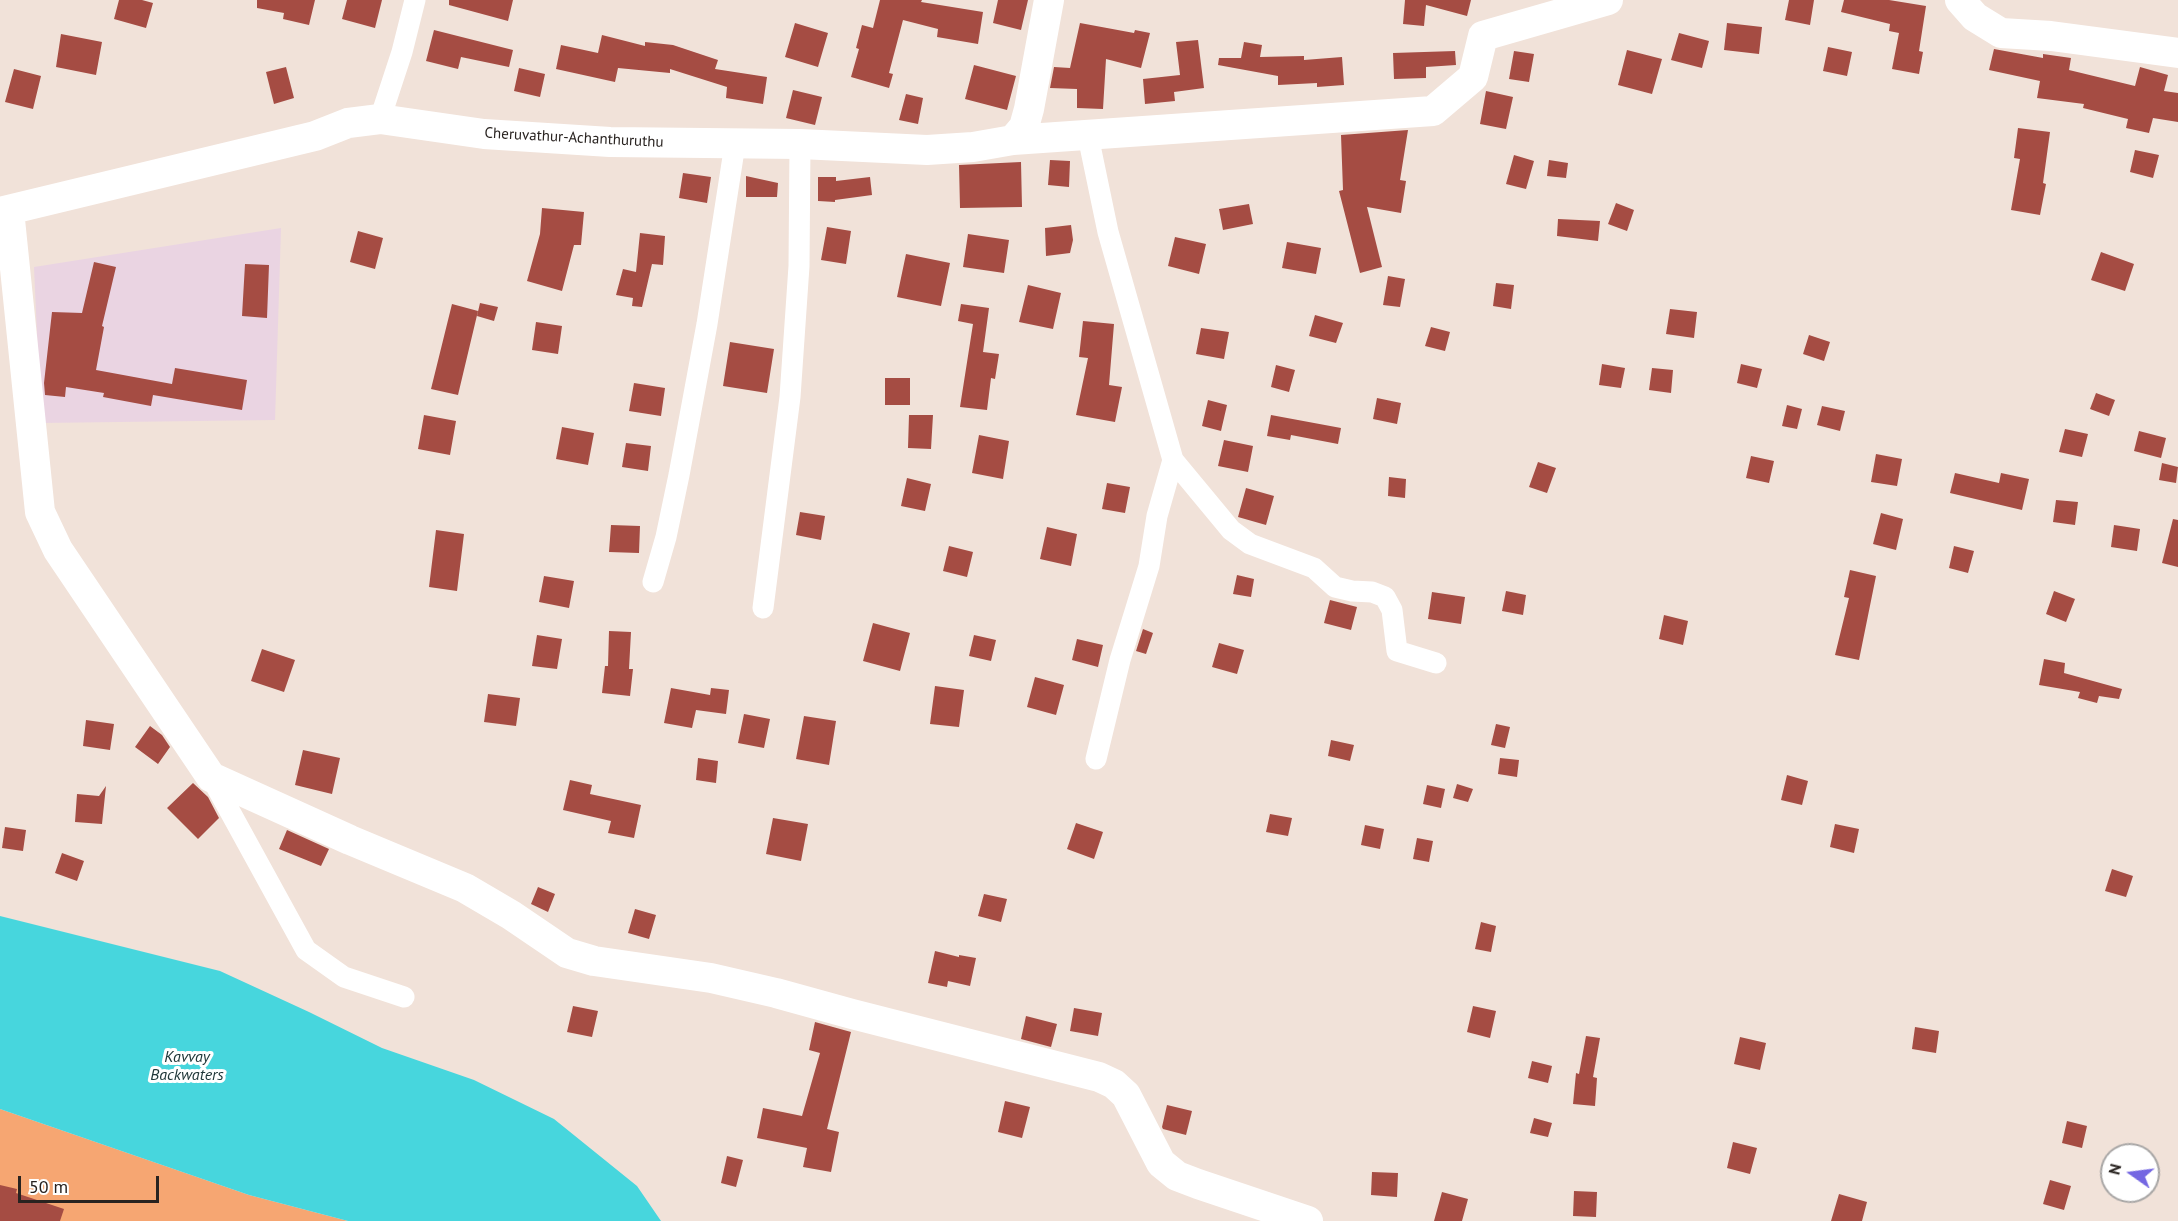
<!DOCTYPE html>
<style>
body{margin:0}
#map{position:relative;width:2178px;height:1221px;overflow:hidden;background:#f1e2d9;font-family:"PT Sans",sans-serif}
canvas{display:block}
.north{position:absolute;left:2100px;top:1143px;width:60px;height:60px;box-sizing:border-box;background:#fff;border:2px solid #a9a7a6;border-radius:50%;rotate:284deg;font-size:16px;font-weight:700;line-height:24px;text-align:center;color:#292320}
.north::after{content:'';display:block;margin:auto;width:21px;height:27px;background:#7467e2;clip-path:polygon(50% 0,100% 100%,50% 72%,0 100%)}
.scale{position:absolute;left:18px;top:1176px;width:141px;height:27px;box-sizing:border-box;border:3px solid #292320;border-top:0;padding-left:8px;font-size:18px;line-height:21px;white-space:nowrap;color:#292320;-webkit-text-stroke:4px #fff;paint-order:stroke}
</style>
<div id="map">
<canvas width="2178" height="1221"></canvas>
<div class="north">N</div>
<div class="scale">50 m</div>
</div>
<script>
const context = document.querySelector('canvas').getContext('2d');
context.lineJoin = 'round';
function paint(path, color) {
  context.fillStyle = color;
  context.fill(path, 'evenodd');
}
function poly(rows) {
  const path = new Path2D();
  for (const r of rows) {
    path.moveTo(r[0], r[1]);
    for (let i = 2; i < r.length; i += 2) path.lineTo(r[i], r[i + 1]);
  }
  return path;
}
function stroke(path, color, width, dash) {
  context.strokeStyle = color;
  context.lineWidth = width;
  context.lineCap = dash ? 'butt' : 'round';
  context.setLineDash(dash || []);
  context.stroke(path);
}
function label(font, color, halo, rows, align = 'center') {
  context.font = font + ' "PT Sans",sans-serif';
  context.lineWidth = 6;
  context.setLineDash([]);
  context.textBaseline = 'middle';
  context.strokeStyle = halo;
  context.fillStyle = color;
  for (const [text, x, y, turn = 0] of rows) {
    context.save();
    context.translate(x, y);
    context.rotate((+turn || 0) * Math.PI / 180);
    context.textAlign = isNaN(turn) ? turn : align;
    if (halo) context.strokeText(text, 0, 0);
    context.fillText(text, 0, 0);
    context.restore();
  }
}
const education = poly([
 [281,228,275,420,41,423,34,267]
]);
const green = poly([
 [0,1109,249,1195,348,1221,0,1221]
]);
const water = poly([
 [0,916,220,971,309,1012,382,1048,474,1080,554,1119,637,1186,661,1221,348,1221,249,1195,0,1109]
]);
const building = poly([
 [119,0,142,0,153,3,146,28,114,19],
 [257,0,315,0,309,25,283,19,284,13,257,8],
 [347,0,382,0,375,28,342,19],
 [449,0,513,0,508,21,449,5],
 [880,0,922,0,921,2,983,12,978,44,937,37,938,29,903,20,889,73,893,74,889,88,851,77,859,49,856,48,862,25,873,28],
 [998,0,1028,0,1021,30,993,23],
 [1405,0,1471,0,1467,16,1426,5,1424,26,1403,24],
 [1789,0,1814,0,1810,25,1785,20],
 [1844,0,1889,0,1926,6,1919,51,1923,52,1919,74,1892,69,1899,33,1889,31,1890,24,1841,12],
 [795,23,828,33,818,67,785,57],
 [1080,23,1134,33,1135,30,1150,33,1141,68,1106,59,1103,109,1077,108,1077,89,1050,88,1054,67,1070,68],
 [1727,23,1762,27,1759,54,1724,50],
 [434,30,513,50,509,67,461,57,458,69,426,61],
 [1679,33,1709,41,1702,68,1671,60],
 [61,34,102,42,96,75,56,67],
 [602,35,645,46,645,42,673,45,718,60,715,69,767,77,763,104,726,98,727,87,670,69,670,73,618,68,615,82,556,69,561,45,598,53],
 [1198,40,1204,88,1174,92,1175,101,1145,104,1143,79,1180,75,1176,42],
 [1244,42,1262,45,1260,57,1304,56,1304,60,1342,57,1344,85,1317,87,1317,83,1278,85,1278,76,1218,65,1219,58,1241,58],
 [1828,47,1852,52,1847,76,1823,71],
 [1994,49,2043,58,2043,54,2071,58,2069,70,2135,86,2140,67,2168,75,2164,91,2178,93,2178,122,2153,118,2149,133,2126,128,2128,119,2083,108,2084,104,2037,98,2040,81,1989,70],
 [1627,50,1662,59,1652,94,1618,85],
 [1455,51,1456,65,1426,67,1426,78,1394,79,1393,53],
 [1514,51,1534,54,1529,82,1509,79],
 [974,65,1016,76,1007,110,965,99],
 [286,67,294,98,274,104,266,72],
 [519,68,545,74,540,97,514,91],
 [14,69,41,76,33,109,5,102],
 [793,90,822,97,815,125,786,118],
 [1486,91,1513,97,1506,129,1480,124],
 [906,94,923,98,918,124,899,120],
 [2018,128,2050,132,2043,183,2046,184,2040,215,2011,210,2020,159,2014,158],
 [1408,130,1400,180,1406,181,1401,213,1367,207,1382,267,1360,273,1339,191,1343,190,1341,135],
 [2135,150,2159,155,2153,178,2130,172],
 [1514,155,1534,161,1526,189,1506,184],
 [1050,160,1070,161,1069,187,1048,185],
 [1549,160,1568,163,1566,178,1547,176],
 [1021,162,1022,207,960,208,959,165],
 [683,173,711,177,707,203,679,198],
 [746,176,778,183,777,197,746,197],
 [818,177,836,177,836,181,870,177,872,195,835,200,835,202,818,201],
 [1616,203,1634,210,1627,231,1608,224],
 [1249,204,1253,224,1223,230,1219,209],
 [542,208,584,212,581,245,574,245,562,291,527,281,540,234],
 [1558,219,1600,221,1598,241,1557,236],
 [1071,225,1073,240,1070,253,1046,256,1045,228],
 [827,227,851,231,846,264,821,260],
 [358,231,383,238,375,269,350,262],
 [640,233,665,236,663,265,652,264,642,307,632,306,633,298,616,295,623,269,636,272],
 [968,234,1009,240,1004,273,963,267],
 [1175,237,1206,244,1199,274,1168,266],
 [1287,242,1321,248,1316,274,1282,268],
 [2101,252,2134,264,2125,291,2091,280],
 [906,254,950,263,941,306,897,297],
 [94,262,116,267,102,326,104,327,96,370,172,384,175,368,247,380,242,410,153,395,151,406,103,397,104,393,66,387,65,397,45,395,44,383,52,312,82,313],
 [245,264,269,265,267,318,242,316],
 [1388,276,1405,279,1400,307,1383,305],
 [1496,283,1514,285,1511,309,1493,306],
 [1028,285,1061,293,1053,329,1019,322],
 [480,303,498,307,494,321,477,316],
 [452,304,478,311,458,395,431,389],
 [961,304,989,308,983,352,999,354,995,379,991,378,987,410,960,407,973,324,958,321],
 [1670,309,1697,312,1694,338,1666,334],
 [1315,315,1343,323,1336,343,1309,336],
 [1083,321,1114,324,1109,385,1122,387,1115,422,1076,415,1088,358,1079,357],
 [536,322,562,326,558,354,532,350],
 [1431,327,1450,332,1445,351,1425,346],
 [1201,328,1229,332,1224,359,1196,354],
 [1809,335,1830,342,1824,361,1803,354],
 [730,342,774,349,767,393,723,386],
 [1602,364,1625,368,1621,388,1599,385],
 [1741,364,1762,369,1757,388,1737,383],
 [1276,365,1295,370,1289,392,1271,387],
 [1652,368,1673,370,1671,393,1649,390],
 [885,378,910,378,910,405,885,405],
 [634,383,665,388,661,416,629,411],
 [2096,393,2115,400,2109,416,2090,409],
 [1377,398,1401,403,1397,424,1373,419],
 [1208,400,1227,405,1221,431,1202,426],
 [1787,405,1802,409,1797,429,1782,426],
 [1822,406,1845,411,1840,431,1817,425],
 [424,415,456,421,450,455,418,449],
 [909,415,933,415,931,449,908,448],
 [1271,415,1341,428,1338,444,1291,435,1290,440,1267,436],
 [562,427,594,433,588,465,556,459],
 [2065,429,2088,434,2082,457,2059,452],
 [2139,431,2166,438,2161,458,2134,451],
 [979,435,1009,441,1003,479,972,473],
 [1224,440,1253,446,1248,472,1218,466],
 [626,443,651,446,648,471,622,467],
 [1876,454,1902,459,1897,486,1871,482],
 [1751,456,1774,461,1769,483,1746,478],
 [1538,462,1556,468,1547,493,1529,487],
 [2162,463,2178,467,2176,483,2159,480],
 [1955,473,1999,483,2001,473,2029,479,2022,510,1950,493],
 [1389,477,1406,479,1405,498,1388,496],
 [907,478,931,484,925,511,901,506],
 [1107,483,1130,487,1125,513,1102,509],
 [1246,488,1274,496,1266,525,1238,517],
 [2056,500,2078,502,2075,525,2053,522],
 [800,512,825,516,821,540,796,535],
 [1881,513,1903,519,1896,550,1873,544],
 [2173,519,2178,520,2178,567,2162,563],
 [611,525,640,526,639,553,609,552],
 [2114,525,2140,529,2137,551,2111,547],
 [1047,527,1077,534,1071,566,1040,559],
 [436,530,464,534,457,591,429,587],
 [949,546,973,552,967,577,943,571],
 [1954,546,1974,551,1968,573,1949,568],
 [1850,570,1876,576,1859,660,1835,655,1849,598,1844,597],
 [1237,575,1254,579,1251,597,1233,594],
 [544,576,574,581,569,608,539,602],
 [1506,591,1526,595,1523,615,1502,611],
 [2054,591,2075,599,2066,622,2046,614],
 [1432,592,1465,597,1461,624,1428,619],
 [1330,600,1357,607,1351,630,1324,623],
 [1664,615,1688,621,1683,645,1659,639],
 [873,623,910,633,900,671,863,661],
 [1143,629,1153,633,1146,654,1136,651],
 [609,631,631,632,629,669,633,669,630,696,602,693,605,666,608,666],
 [537,635,562,639,557,669,532,666],
 [974,635,996,640,991,661,969,656],
 [1077,639,1103,645,1098,667,1072,660],
 [1219,643,1244,650,1237,674,1212,667],
 [262,649,295,660,284,692,251,681],
 [2044,659,2065,663,2064,673,2122,689,2119,699,2099,696,2097,703,2078,698,2080,692,2039,685],
 [1035,677,1064,685,1056,715,1027,707],
 [935,686,964,690,959,727,930,724],
 [671,688,710,695,711,688,729,690,726,714,696,710,692,728,664,723],
 [488,694,520,698,516,726,484,722],
 [744,714,770,719,764,748,738,743],
 [804,716,836,721,829,765,796,759],
 [86,720,114,724,110,750,83,746],
 [1496,724,1510,727,1505,748,1491,745],
 [150,726,162,735,170,747,158,764,135,747],
 [1331,740,1354,745,1350,761,1328,756],
 [303,750,340,758,332,794,295,785],
 [698,758,718,761,716,783,696,780],
 [1500,758,1519,760,1517,777,1498,774],
 [1787,775,1808,781,1802,805,1781,800],
 [570,780,592,785,590,794,641,805,634,838,608,833,611,821,563,810],
 [193,783,208,797,219,818,198,839,167,808],
 [1457,784,1473,789,1468,802,1453,798],
 [1427,785,1445,789,1441,808,1423,804],
 [106,786,102,824,75,822,77,794,99,796],
 [1270,814,1292,818,1288,836,1266,832],
 [773,818,808,824,801,861,766,854],
 [1076,823,1103,832,1094,859,1067,849],
 [1835,824,1859,829,1854,853,1830,847],
 [1365,825,1384,829,1380,849,1361,845],
 [5,827,26,830,23,851,2,848],
 [287,830,329,849,321,866,279,849],
 [1417,838,1433,841,1429,862,1413,859],
 [62,853,84,861,77,881,55,873],
 [2112,869,2133,876,2126,897,2105,891],
 [538,887,555,894,548,912,531,904],
 [984,894,1007,899,1001,922,978,916],
 [635,909,656,915,649,939,628,933],
 [1481,922,1496,926,1491,952,1475,949],
 [935,951,959,957,959,955,976,958,970,986,948,981,947,987,928,983],
 [573,1006,598,1011,592,1037,567,1032],
 [1473,1006,1496,1011,1490,1038,1467,1032],
 [1074,1008,1102,1013,1098,1036,1070,1031],
 [1026,1016,1057,1024,1051,1047,1021,1039],
 [815,1022,851,1032,827,1129,839,1132,831,1172,803,1167,807,1148,757,1138,763,1108,802,1116,820,1053,809,1050],
 [1915,1027,1939,1031,1936,1053,1912,1049],
 [1586,1036,1600,1038,1593,1077,1597,1078,1595,1106,1573,1104,1576,1073,1579,1074],
 [1740,1037,1766,1043,1760,1070,1734,1064],
 [1532,1061,1552,1066,1548,1083,1528,1078],
 [1005,1101,1030,1107,1022,1138,998,1132],
 [1167,1105,1192,1111,1186,1135,1163,1129,1162,1127],
 [1534,1118,1552,1123,1548,1137,1530,1133],
 [2067,1121,2087,1126,2082,1148,2062,1143],
 [1733,1142,1757,1148,1750,1174,1727,1168],
 [727,1156,743,1160,736,1187,721,1183],
 [1372,1172,1398,1173,1397,1197,1371,1195],
 [2050,1180,2071,1186,2064,1210,2043,1204],
 [0,1185,17,1189,16,1193,64,1209,60,1221,0,1221],
 [1574,1191,1597,1192,1596,1217,1573,1216],
 [1442,1192,1468,1199,1462,1221,1434,1221],
 [1839,1194,1867,1202,1862,1221,1831,1221]
]);
const street = poly([
 [380,119,402,52,415,0],
 [1088,136,1108,232,1173,460,1231,530,1250,544,1314,568,1335,587,1352,591,1372,592,1385,597,1392,610,1397,651,1436,663],
 [653,582,666,537,679,475,707,324,735,144],
 [763,608,790,397,799,266,800,144],
 [1096,759,1120,660,1149,566,1157,516,1173,460],
 [211,777,306,950,344,977,404,997]
]);
const secondary = poly([
 [1960,0,1975,17,2001,33,2051,36,2178,53],
 [1013,140,1433,111,1473,77,1483,36,1608,0],
 [9,210,40,512,58,550,211,777,350,840,465,888,511,915,567,953,594,961,711,978,776,993,852,1014,1099,1077,1114,1084,1126,1095,1161,1163,1177,1176,1198,1184,1308,1221],
 [0,212,315,136,348,123,380,119,484,134,610,142,800,144,927,150,973,147,1013,140,1024,127,1029,109,1049,0]
]);
const streetNames = [
 ["Cheruvathur-Achanthuruthu",574,138,3]
];
const waterNames = [
 ["Kavvay",187,1057],
 ["Backwaters",187,1075]
];
paint(education, '#ead4e2');
paint(green, '#f6a672');
paint(water, '#47d6dd');
paint(building, '#a54c43');
stroke(street, '#fff', 21);
stroke(secondary, '#fff', 30);
label('15px', '#292320', '#fff', streetNames);
label('italic 16px', '#21383a', '#fff', waterNames);
</script>
